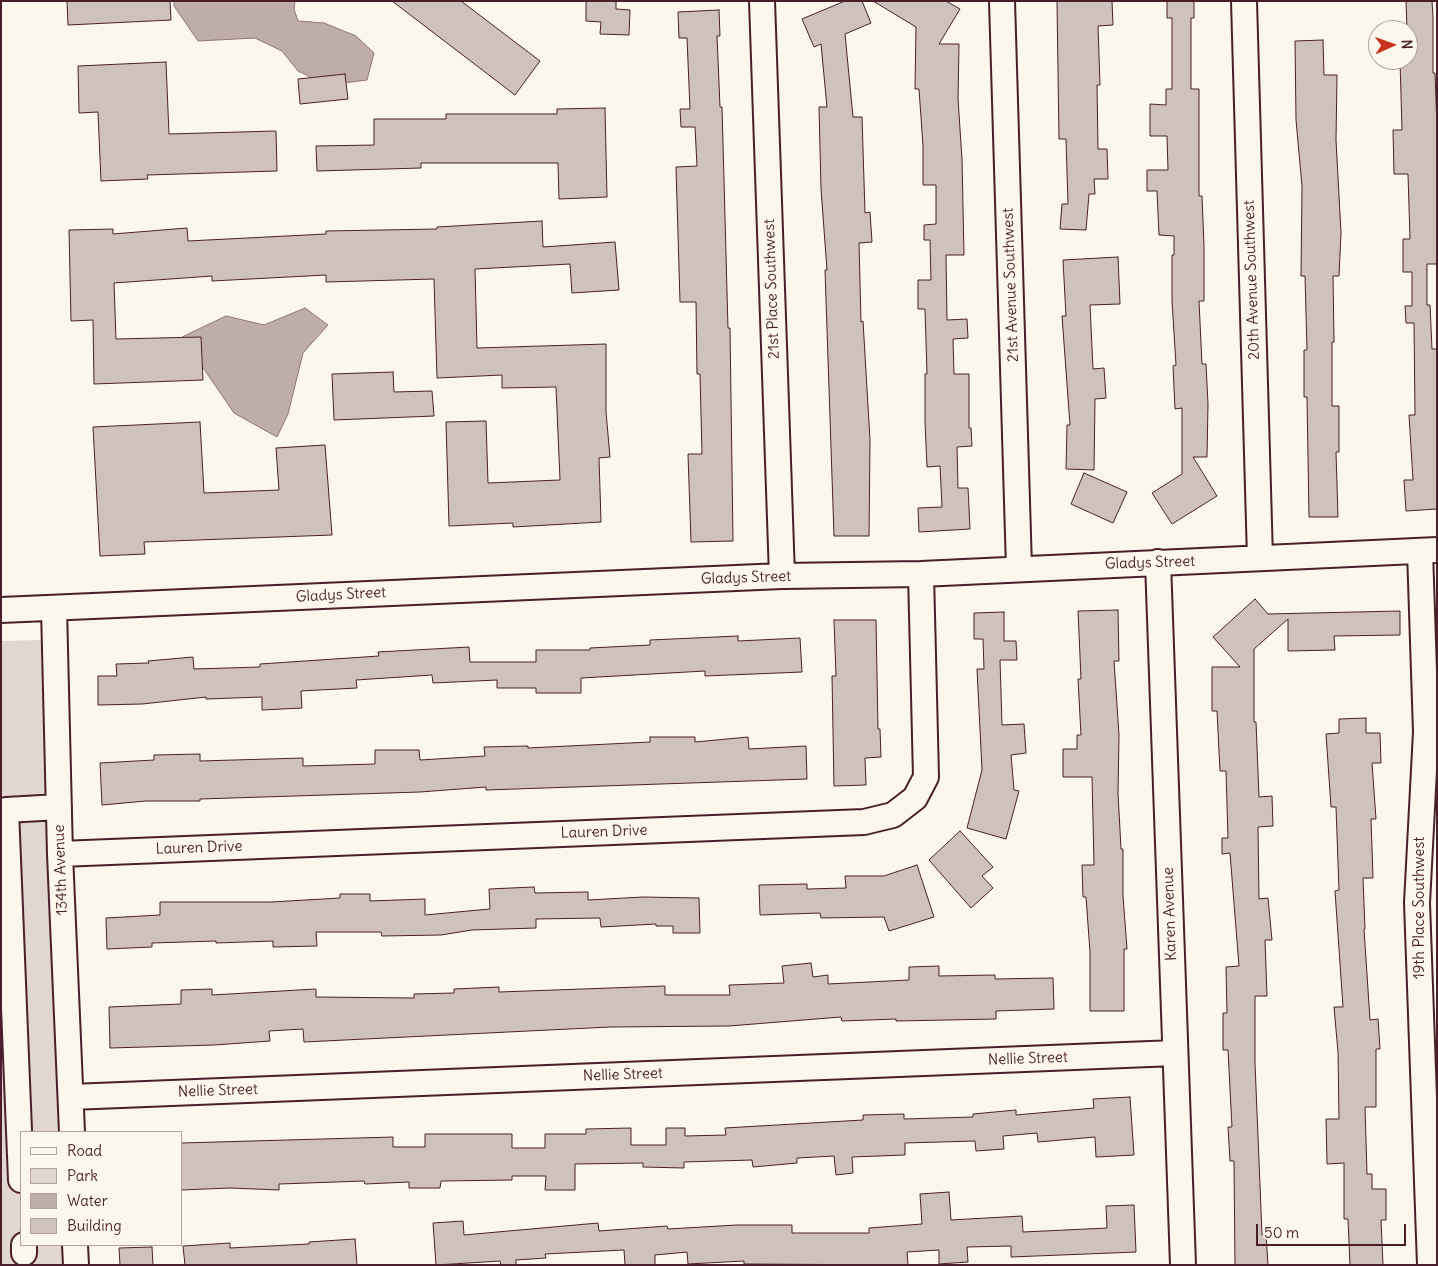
<!DOCTYPE html>
<style>
body{margin:0}
#map{position:relative;width:1438px;height:1266px;overflow:hidden;background:#fbf7ec;font-family:Delius,sans-serif}
canvas{display:block}
.frame{position:absolute;inset:0;border:2px solid #4a1f2b;pointer-events:none}
.legend{position:absolute;left:20px;top:1131px;width:162px;height:115px;box-sizing:border-box;background:#fbf7ec;border:1px solid #b4a19f;margin:0;padding:6px 9px;list-style:none;font-size:15px;color:#4a1f2b}
.legend li{display:flex;align-items:center;gap:10px;height:25px}
.legend b{width:25px;border:1px solid #b4a19f}
.north{position:absolute;left:1368px;top:20px;width:50px;height:50px;box-sizing:border-box;background:#fbf7ec;border:1px solid #b4a19f;border-radius:50%;rotate:88deg;font-size:14px;font-weight:700;line-height:20px;text-align:center;color:#4a1f2b}
.north::after{content:'';display:block;margin:auto;width:18px;height:22px;background:#c8321e;clip-path:polygon(50% 0,100% 100%,50% 72%,0 100%)}
.scale{position:absolute;left:1256px;top:1224px;width:150px;height:22px;box-sizing:border-box;border:2px solid #4a1f2b;border-top:0;padding-left:6px;font-size:15px;line-height:18px;white-space:nowrap;color:#4a1f2b;-webkit-text-stroke:4px #fbf7ec;paint-order:stroke}
</style>
<div id="map">
<canvas width="1438" height="1266"></canvas>
<div class="frame"></div>
<ul class="legend">
<li><b style="height:6px;background:#fbf7ec"></b>Road</li>
<li><b style="height:14px;background:#e2d7d0"></b>Park</li>
<li><b style="height:14px;background:#bfadaa"></b>Water</li>
<li><b style="height:14px;background:#cfc2bc"></b>Building</li>
</ul>
<div class="north">N</div>
<div class="scale">50 m</div>
</div>
<script>
const context = document.querySelector('canvas').getContext('2d');
context.lineJoin = 'round';
function paint(path, color) {
  context.fillStyle = color;
  context.fill(path, 'evenodd');
}
function poly(rows) {
  const path = new Path2D();
  for (const r of rows) {
    path.moveTo(r[0], r[1]);
    for (let i = 2; i < r.length; i += 2) path.lineTo(r[i], r[i + 1]);
  }
  return path;
}
function stroke(path, color, width, dash) {
  context.strokeStyle = color;
  context.lineWidth = width;
  context.lineCap = dash ? 'butt' : 'round';
  context.setLineDash(dash || []);
  context.stroke(path);
}
function label(font, color, halo, rows, align = 'center') {
  context.font = font + ' Delius,sans-serif';
  context.lineWidth = 4;
  context.setLineDash([]);
  context.textBaseline = 'middle';
  context.strokeStyle = halo;
  context.fillStyle = color;
  for (const [text, x, y, turn = 0] of rows) {
    context.save();
    context.translate(x, y);
    context.rotate((+turn || 0) * Math.PI / 180);
    context.textAlign = isNaN(turn) ? turn : align;
    if (halo) context.strokeText(text, 0, 0);
    context.fillText(text, 0, 0);
    context.restore();
  }
}
const green = poly([
 [41,640,60,1132,21,1132,21,1245,64,1245,64,1265,1,1265,1,641]
]);
const water = poly([
 [174,1,295,1,294,9,298,21,324,23,356,36,374,53,367,80,327,85,298,71,282,51,255,38,198,41,174,6,174,1],
 [305,308,328,325,303,353,288,414,277,437,234,413,182,337,226,316,264,325,305,308]
]);
const building = poly([
 [67,1,170,1,171,20,68,25,67,1],
 [392,1,461,1,540,61,515,95,392,1],
 [586,1,616,1,616,9,630,10,629,35,600,34,601,22,586,21,586,1],
 [845,1,862,1,871,23,845,34,853,117,862,117,865,213,870,212,872,242,859,243,861,322,863,321,870,440,869,536,834,536,825,270,827,270,821,189,819,107,827,107,821,44,814,47,802,19,845,1],
 [873,1,946,1,960,9,939,44,959,44,958,99,962,159,964,255,946,255,947,320,967,319,968,338,953,339,954,374,969,374,969,428,971,428,972,446,957,447,958,488,968,488,970,529,919,532,918,508,942,507,940,466,927,467,925,422,925,374,927,374,925,309,918,309,918,280,931,280,930,240,924,240,924,225,936,224,936,185,923,185,923,146,919,89,915,89,916,27,873,1],
 [1057,1,1112,1,1113,25,1098,26,1100,85,1097,85,1098,149,1107,149,1108,179,1094,179,1095,194,1089,194,1086,230,1060,229,1062,204,1068,204,1066,139,1059,139,1057,1],
 [1167,1,1194,1,1194,18,1191,18,1191,89,1199,89,1199,196,1202,196,1204,246,1204,301,1199,301,1202,364,1206,364,1208,404,1207,457,1193,457,1217,496,1172,524,1152,493,1182,474,1182,408,1175,409,1173,366,1176,365,1172,301,1172,255,1174,255,1174,236,1159,235,1157,191,1147,191,1147,170,1168,170,1167,136,1150,136,1150,104,1166,105,1166,89,1172,89,1172,18,1167,18,1167,1],
 [1406,1,1432,1,1433,17,1433,73,1435,73,1437,129,1437,264,1427,264,1427,305,1430,305,1432,349,1437,349,1437,509,1406,511,1404,480,1413,480,1409,415,1415,415,1414,323,1406,323,1405,306,1412,306,1412,272,1403,272,1403,239,1410,239,1408,174,1394,174,1393,130,1402,130,1400,60,1408,60,1406,1],
 [719,10,720,36,717,36,720,107,722,107,728,328,730,328,733,541,691,542,688,454,702,454,700,374,697,374,696,302,680,302,676,167,697,166,695,127,681,127,680,109,690,109,687,38,679,38,678,12,719,10],
 [1323,40,1324,75,1337,75,1336,140,1341,233,1339,276,1333,276,1334,342,1332,342,1332,406,1339,406,1339,452,1336,452,1338,517,1309,517,1307,397,1304,397,1304,350,1307,350,1305,276,1301,276,1302,186,1296,120,1295,41,1323,40],
 [166,62,169,134,276,131,277,171,147,175,148,179,101,181,98,112,79,113,78,66,166,62],
 [345,74,348,99,300,104,298,79,345,74],
 [605,108,607,197,559,199,558,163,421,163,421,168,317,171,316,146,374,145,374,119,446,119,446,114,557,114,557,109,605,108],
 [542,221,543,247,615,242,619,290,572,293,570,264,475,269,477,348,606,344,606,412,610,457,599,458,601,522,513,527,513,523,449,526,446,422,486,421,488,483,560,480,556,387,502,388,502,375,437,378,434,279,326,282,326,275,212,281,212,276,114,283,116,339,201,337,203,380,94,384,93,320,71,321,69,230,113,229,113,234,187,228,188,241,326,234,326,231,437,229,437,227,542,221],
 [1118,257,1120,304,1090,305,1093,369,1104,368,1106,398,1095,399,1094,470,1066,469,1067,425,1070,425,1062,316,1066,316,1063,260,1118,257],
 [393,372,394,392,432,391,434,416,334,420,332,374,393,372],
 [200,422,204,493,279,490,276,448,325,445,332,535,144,542,145,554,100,556,93,427,200,422],
 [1084,473,1127,492,1113,523,1071,504,1084,473],
 [1255,599,1268,614,1400,611,1400,635,1334,636,1335,650,1288,651,1288,619,1254,649,1254,722,1256,722,1259,797,1272,796,1273,826,1258,827,1259,899,1268,898,1272,940,1265,940,1267,996,1255,996,1255,1063,1262,1235,1266,1234,1268,1265,1235,1265,1234,1161,1230,1161,1228,1127,1232,1127,1228,1050,1223,1050,1223,1013,1227,1013,1226,967,1239,966,1230,853,1222,854,1222,838,1228,838,1226,771,1220,771,1217,711,1212,711,1212,667,1240,667,1213,637,1255,599],
 [1118,610,1119,661,1114,661,1119,735,1118,793,1121,849,1123,849,1123,896,1127,949,1124,949,1124,1011,1090,1011,1090,952,1086,897,1083,897,1082,865,1094,865,1092,777,1063,777,1063,749,1077,749,1077,735,1081,735,1078,679,1081,679,1078,611,1118,610],
 [1004,612,1004,641,1016,641,1017,660,1000,660,1002,725,1024,724,1026,753,1011,755,1014,790,1019,791,1006,839,967,828,982,770,977,669,984,669,983,639,974,639,974,613,1004,612],
 [834,620,876,620,878,729,880,729,881,757,865,758,866,785,834,786,832,676,836,676,834,620],
 [738,636,738,641,800,638,802,672,705,676,705,671,581,678,581,693,536,693,536,688,497,688,497,680,433,683,432,675,356,680,357,688,301,691,302,708,262,710,262,697,206,699,206,697,142,704,98,705,98,676,117,676,116,664,149,663,148,661,193,657,194,669,260,667,260,664,379,656,378,652,469,647,470,662,536,662,536,650,590,650,590,648,650,645,650,640,738,636],
 [1366,718,1366,733,1380,733,1381,763,1372,763,1376,819,1371,819,1373,878,1363,878,1365,929,1364,929,1370,1020,1378,1019,1380,1049,1376,1049,1376,1107,1365,1107,1367,1174,1372,1174,1372,1189,1386,1189,1386,1220,1381,1220,1383,1265,1350,1265,1348,1219,1344,1219,1344,1163,1327,1164,1326,1119,1339,1119,1338,1052,1334,1007,1343,1007,1335,891,1339,890,1336,807,1331,807,1326,734,1339,733,1339,719,1366,718],
 [650,737,695,737,695,742,748,737,749,749,806,746,807,779,486,790,486,787,420,792,200,799,200,801,146,801,102,805,100,763,154,760,154,755,200,754,200,761,303,758,303,766,375,764,375,750,419,750,420,760,485,756,484,747,528,746,528,748,650,742,650,737],
 [960,831,993,867,982,876,993,888,971,908,929,860,960,831],
 [917,865,934,917,889,931,884,917,821,918,820,913,760,915,759,885,807,884,807,889,846,888,845,876,884,876,917,865],
 [534,887,535,893,588,892,588,900,643,897,699,898,700,933,673,933,673,926,656,926,656,924,601,927,600,918,536,919,536,928,472,930,441,935,382,936,381,932,316,932,317,946,273,947,273,941,216,943,216,941,152,943,152,947,107,949,106,918,160,915,160,902,271,902,340,898,340,894,370,894,370,901,425,899,425,915,490,909,489,889,534,887],
 [811,963,813,977,828,975,828,984,909,980,909,967,939,966,939,976,995,975,995,979,1053,978,1054,1009,996,1011,996,1019,896,1021,896,1019,842,1021,841,1017,729,1026,610,1027,304,1042,303,1029,269,1031,270,1041,214,1045,110,1048,109,1007,181,1004,181,990,212,989,212,995,316,989,316,997,414,998,414,994,454,993,454,989,499,987,499,992,665,986,665,995,730,995,729,985,784,983,782,966,811,963],
 [1130,1097,1134,1155,1096,1157,1095,1137,1038,1142,1037,1133,1003,1136,1004,1149,976,1151,975,1141,905,1143,905,1155,852,1157,853,1173,836,1175,834,1156,797,1158,797,1163,753,1167,752,1160,684,1162,684,1168,643,1167,643,1163,575,1164,575,1190,545,1190,546,1176,512,1176,512,1180,441,1181,440,1188,409,1188,409,1182,365,1184,364,1181,279,1184,279,1190,230,1188,181,1190,181,1143,393,1137,393,1147,425,1147,425,1134,512,1134,512,1148,545,1148,545,1134,586,1134,586,1129,631,1128,631,1145,666,1145,666,1128,685,1128,685,1136,726,1135,725,1128,863,1120,863,1115,904,1114,904,1119,973,1117,973,1114,1016,1110,1016,1115,1094,1108,1093,1099,1130,1097],
 [949,1192,951,1220,1022,1216,1023,1232,1107,1228,1106,1206,1134,1205,1136,1252,1011,1257,1011,1246,967,1247,968,1262,939,1264,939,1250,907,1252,908,1265,744,1264,744,1261,688,1264,687,1252,655,1255,655,1265,625,1265,624,1250,545,1254,546,1258,516,1260,516,1265,501,1265,500,1261,436,1265,433,1223,463,1221,464,1235,598,1223,599,1231,667,1226,668,1229,737,1225,792,1225,792,1233,869,1233,869,1228,922,1224,920,1194,949,1192],
 [355,1239,357,1265,185,1265,183,1246,230,1243,230,1248,309,1244,309,1242,355,1239],
 [152,1247,153,1265,120,1265,119,1248,152,1247]
]);
const minor = poly([
 [762,1,782,576],
 [1002,1,1019,568],
 [1244,1,1260,558],
 [1420,551,1426,732,1417,903,1430,1265],
 [1158,562,1183,1265],
 [54,608,60,854,72,1132],
 [1,610,782,576,921,574,1437,550],
 [60,854,864,822,893,815,915,798,926,777,921,574],
 [71,1097,1175,1053],
 [21,1180,6,810,59,807],
 [24,1245,24,1253],
 [75,1245,76,1265]
]);
const streetNames = [
 ["20th Avenue Southwest",1252,280,-92],
 ["21st Avenue Southwest",1011,285,-92],
 ["21st Place Southwest",772,289,-92],
 ["Gladys Street",1150,563,-2],
 ["Gladys Street",746,578,-2],
 ["Gladys Street",341,595,-3],
 ["Lauren Drive",604,832,-2],
 ["Lauren Drive",199,848,-2],
 ["134th Avenue",61,870,-92],
 ["19th Place Southwest",1420,908,-90],
 ["Karen Avenue",1170,914,-92],
 ["Nellie Street",1028,1059,-2],
 ["Nellie Street",623,1075,-2],
 ["Nellie Street",218,1091,-2]
];
paint(green, '#e2d7d0');
paint(water, '#bfadaa');
stroke(water, '#907477', 1);
paint(building, '#cfc2bc');
stroke(building, '#4a1f2b', 1);
stroke(minor, '#4a1f2b', 28);
stroke(minor, '#fbf7ec', 24);
label('15px', '#4a1f2b', '#fbf7ec', streetNames);
</script>
